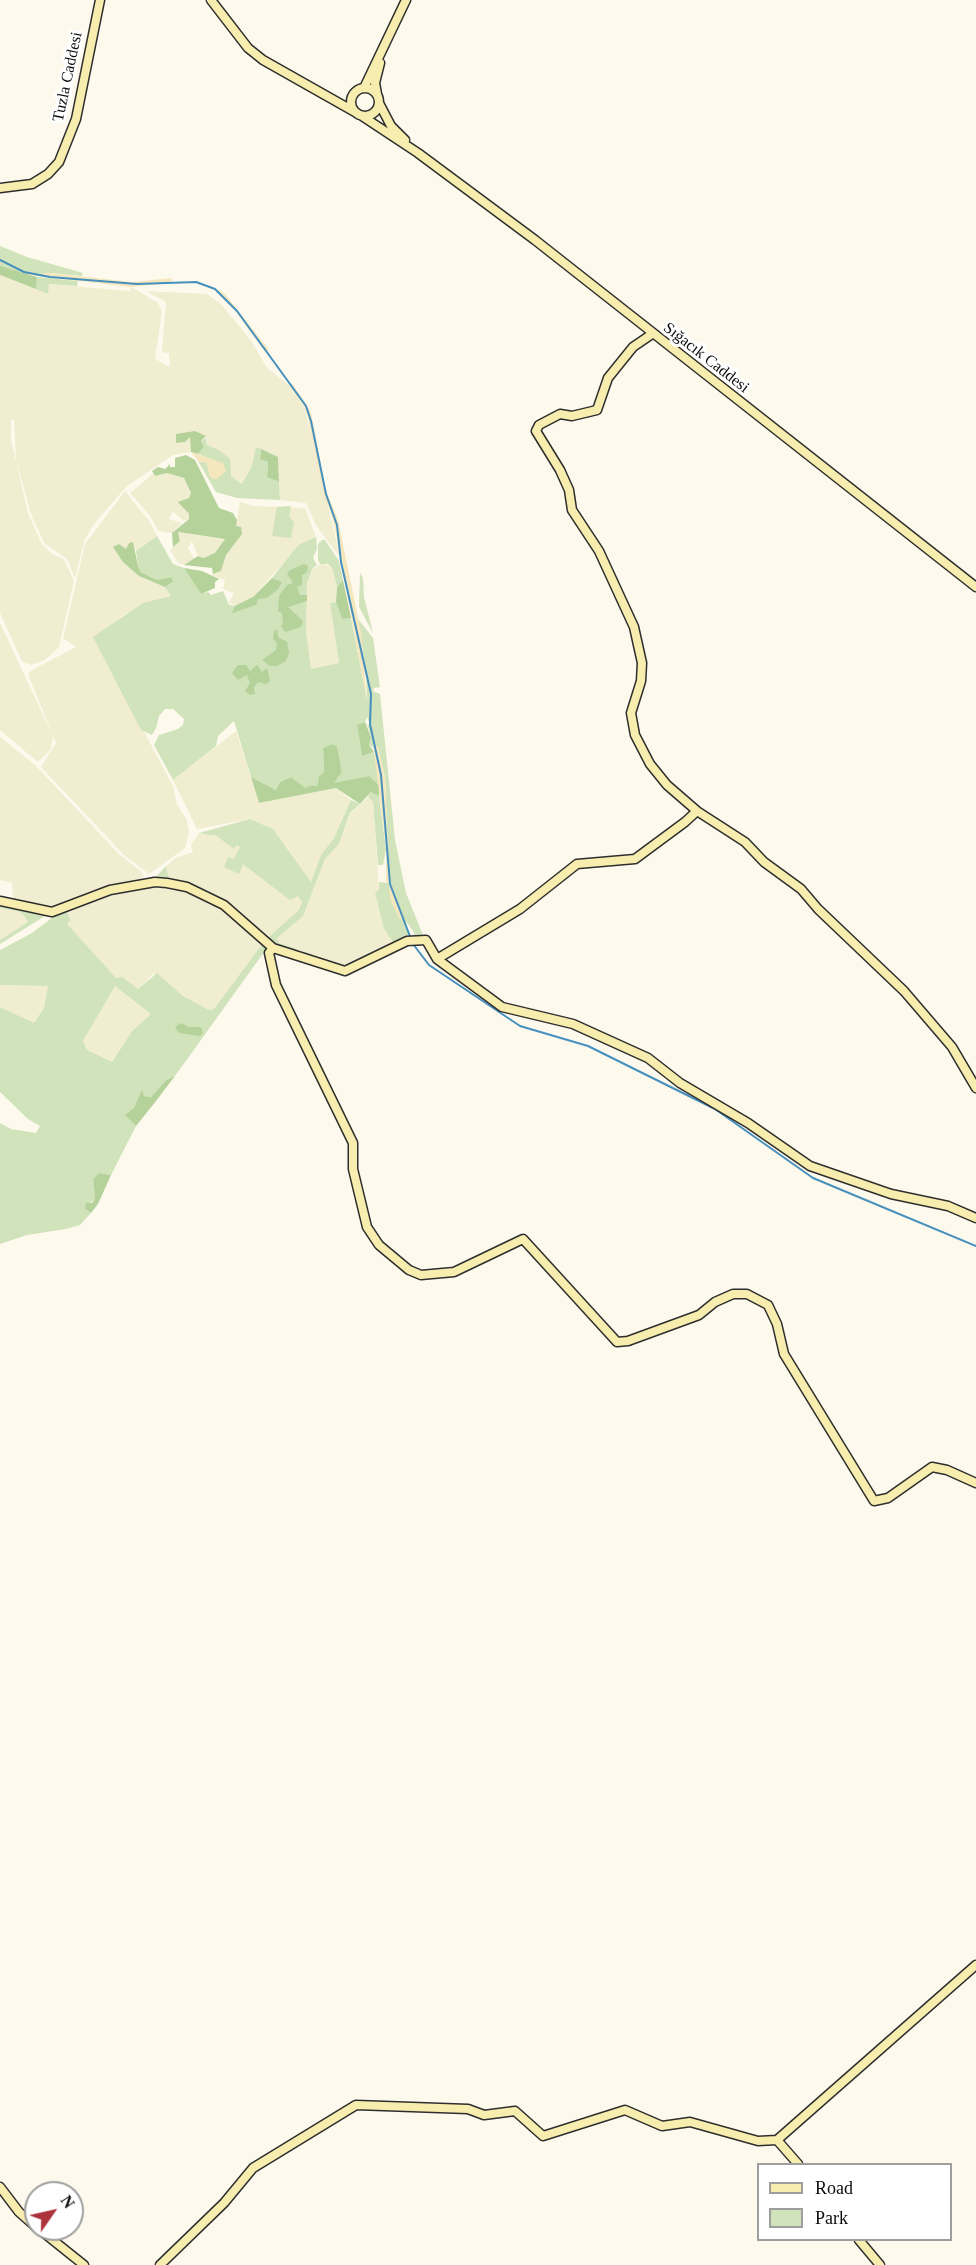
<!DOCTYPE html>
<meta charset="utf-8">
<style>
body{margin:0}
#map{position:relative;width:976px;height:2265px;overflow:hidden;background:#fdf9ed;font-family:Georgia,serif}
canvas{display:block}
.legend{position:absolute;left:757px;top:2163px;width:195px;height:78px;box-sizing:border-box;background:#fff;border:2px solid #9e9e9e;margin:0;padding:8px 10px;list-style:none;font-size:18px;color:#0c0c0c}
.legend li{display:flex;align-items:center;gap:12px;height:30px}
.legend b{width:30px;border:2px solid #9e9e9e}
.north{position:absolute;left:24px;top:2181px;width:60px;height:60px;box-sizing:border-box;background:#fff;border:2px solid #9e9e9e;border-radius:50%;rotate:56deg;font-size:16px;font-weight:700;line-height:24px;text-align:center;color:#0c0c0c}
.north::after{content:'';display:block;margin:auto;width:21px;height:27px;background:#ac343c;clip-path:polygon(50% 0,100% 100%,50% 72%,0 100%)}
</style>
<div id="map">
<canvas width="976" height="2265"></canvas>
<ul class="legend">
<li><b style="height:8px;background:#f6edaf"></b>Road</li>
<li><b style="height:16px;background:#d0e3ba"></b>Park</li>
</ul>
<div class="north">N</div>
</div>
<script>
const context = document.querySelector('canvas').getContext('2d');
context.lineJoin = 'round';
function paint(path, color) {
  context.fillStyle = color;
  context.fill(path, 'evenodd');
}
function poly(rows) {
  const path = new Path2D();
  for (const r of rows) {
    if (r.length === 3) {
      path.moveTo(r[0] + r[2], r[1]);
      path.arc(r[0], r[1], r[2], 0, 2 * Math.PI);
      continue;
    }
    path.moveTo(r[0], r[1]);
    for (let i = 2; i < r.length; i += 2) path.lineTo(r[i], r[i + 1]);
  }
  return path;
}
function stroke(path, color, width, dash) {
  context.strokeStyle = color;
  context.lineWidth = width;
  context.lineCap = dash ? 'butt' : 'round';
  context.setLineDash(dash || []);
  context.stroke(path);
}
function label(font, color, halo, rows, align = 'center') {
  context.font = font + ' Georgia,serif';
  context.lineWidth = 6;
  context.setLineDash([]);
  context.textBaseline = 'middle';
  context.strokeStyle = halo;
  context.fillStyle = color;
  for (const [text, x, y, turn = 0] of rows) {
    context.save();
    context.translate(x, y);
    context.rotate((+turn || 0) * Math.PI / 180);
    context.textAlign = isNaN(turn) ? turn : align;
    if (halo) context.strokeText(text, 0, 0);
    context.fillText(text, 0, 0);
    context.restore();
  }
}
const farmland = poly([
 [0,275,47,293,49,284,130,291,131,287,158,303,162,311,155,359,170,367,169,353,162,352,166,302,146,291,207,294,221,304,252,342,267,368,290,386,304,405,340,557,317,527,306,503,280,500,278,457,256,447,251,468,243,484,231,476,219,450,207,445,206,436,176,435,177,443,190,437,191,452,173,455,127,486,94,524,85,539,75,578,67,559,45,544,32,517,16,460,14,420,11,420,11,440,28,513,41,543,52,554,64,559,74,581,59,647,45,660,31,665,22,661,0,613],
 [167,473,184,478,191,493,184,510,189,514,189,519,184,521,173,512,169,519,182,523,172,533,158,531,151,517,130,493,153,474,155,476],
 [125,491,150,522,157,536,136,551,133,542,139,576,165,587,172,596,164,597,125,614,94,638,173,786,177,805,187,820,189,833,185,848,149,874,124,855,41,767,56,743,29,677,29,672,34,669,76,647,63,638,85,544],
 [240,502,254,506,305,508,316,537,300,544,253,597,235,606,228,602,232,598,234,593,223,589,225,580,211,575,221,571,226,555,240,534,236,526],
 [178,532,202,536,225,539,215,553,202,558,198,556,192,541,188,548,194,559,184,565,178,563,170,550,180,541],
 [323,563,332,568,337,587,336,602,330,603,339,663,311,669,306,632,307,583,312,569],
 [0,623,53,736,51,749,38,762,0,730],
 [236,731,259,803,336,788,351,800,334,838,321,855,311,882,273,829,250,819,197,829,173,780],
 [0,737,36,766,119,854,142,872,144,881,64,906,51,907,13,900,12,883,0,880],
 [368,797,373,802,379,890,375,894,384,929,393,942,350,965,341,965,279,943,277,938,303,916,325,859,339,844,351,813],
 [199,833,212,836,214,833,222,838,241,838,250,842,298,896,302,902,300,910,274,935,267,939,239,913,169,880,166,866,176,858,193,852,191,845],
 [152,884,161,884,168,890,186,891,210,905,213,901,216,902,263,943,214,1009,209,1010,183,996,157,973,153,974,138,989,116,978,66,924,70,920,67,911,114,892],
 [0,908,21,912,28,923,0,940],
 [0,985,48,986,44,1008,34,1023,0,1007],
 [115,986,151,1014,132,1031,112,1062,86,1050,83,1041]
]);
const green = poly([
 [0,246,27,257,83,273,82,276,51,273,27,275,8,271,0,266],
 [37,277,78,281,77,286,49,284,48,294,36,289],
 [206,438,207,445,219,450,230,459,231,476,242,484,251,468,256,447,261,449,260,459,268,462,267,477,279,482,280,500,237,498,216,492,198,461,207,463,210,477,223,464,198,454,204,447,201,441],
 [291,506,289,517,294,522,291,538,272,536,277,507],
 [157,536,173,564,184,568,201,594,208,592,211,595,223,591,229,605,235,606,253,597,267,598,281,583,272,578,294,550,300,544,316,537,317,549,313,558,317,565,312,569,307,583,306,632,311,669,339,663,330,603,336,602,342,619,351,618,367,700,366,673,358,619,373,638,380,687,374,688,373,691,380,694,395,840,406,893,423,935,411,936,415,934,406,921,409,937,348,967,336,968,305,955,305,952,341,965,350,965,393,942,384,929,375,893,379,890,379,882,389,883,391,899,399,918,403,919,389,878,385,777,378,747,374,748,369,745,371,737,367,724,372,727,367,717,365,722,357,725,362,756,374,752,380,786,369,776,333,784,342,772,337,746,332,744,323,748,324,772,319,776,317,786,312,785,305,789,291,777,280,782,276,790,251,777,234,721,218,736,216,746,173,780,154,745,159,735,178,729,183,725,184,719,173,709,165,709,159,716,156,728,152,735,141,730,93,637,143,603,171,596,165,587,173,582,172,577,157,580,141,572,138,566,136,551],
 [322,540,325,540,339,561,343,580,337,587,332,568,328,564,320,564,318,560,318,544],
 [360,573,363,578,364,597,373,633,359,607],
 [371,792,379,796,386,849,383,865,378,865,373,802,368,797],
 [351,800,360,804,350,813,339,844,325,859,303,916,277,938,279,943,299,950,293,952,271,945,224,904,154,879,166,866,169,880,185,883,217,896,268,938,299,910,302,902,298,896,290,900,243,864,239,874,224,867,228,857,234,859,240,847,236,845,234,849,214,834,212,836,199,833,250,819,273,829,311,882,321,855,334,838],
 [0,903,44,913,45,916,0,944,0,940,28,922,21,912,0,908],
 [67,911,70,920,67,924,116,978,122,977,138,989,157,973,183,996,209,1010,214,1009,263,943,267,948,175,1076,166,1080,151,1097,144,1096,142,1090,134,1108,126,1115,136,1126,111,1175,99,1173,93,1179,95,1198,85,1209,91,1213,80,1225,66,1229,27,1235,0,1244,0,1123,11,1129,36,1133,40,1126,28,1119,0,1092,0,1007,34,1023,44,1008,48,986,0,985,0,950,32,933,53,917],
 [115,986,151,1014,132,1031,112,1062,87,1050,83,1041]
]);
const forest = poly([
 [0,266,37,277,36,289,0,275],
 [195,431,206,436,201,441,204,447,198,454,191,452,190,437,185,442,176,443,176,434],
 [261,449,278,457,279,482,267,477,268,462,260,459],
 [186,455,195,460,219,508,233,513,237,520,236,526,241,527,242,534,226,555,221,571,213,574,212,568,184,565,198,556,203,558,215,553,225,539,178,532,180,541,173,547,172,533,189,519,189,514,178,502,189,498,191,493,184,478,167,473,155,476,152,471,158,467,165,469,170,464,170,467,175,467,175,458],
 [133,542,138,566,141,572,157,580,172,577,173,582,165,587,139,576,123,562,113,547,119,544,126,549,129,543],
 [304,564,308,566,307,572,302,575,302,585,297,587,300,595,307,595,307,601,288,607,303,621,301,627,285,632,281,626,283,624,282,613,278,611,279,596,287,585,293,583,287,574,290,570],
 [184,568,202,571,219,579,215,582,215,588,201,594],
 [272,578,282,582,278,589,267,598,258,599,256,605,232,613,235,606,253,597],
 [343,580,351,618,342,619,336,602,337,587],
 [277,629,278,637,287,642,289,653,286,661,277,666,270,666,262,660,276,650,277,643,273,639,274,631],
 [238,665,246,665,250,671,257,665,262,672,267,668,270,681,266,684,258,682,254,687,255,694,250,695,245,691,250,683,247,675,238,680,232,673],
 [365,722,371,737,369,745,374,752,362,756,357,725],
 [332,744,337,746,342,772,334,783,369,776,380,786,379,796,371,792,360,804,336,788,259,803,251,777,276,790,280,782,291,777,305,788,312,785,317,786,319,776,324,772,323,748],
 [181,1023,189,1027,201,1027,203,1033,200,1036,179,1033,175,1027],
 [175,1076,156,1101,136,1126,125,1115,134,1108,142,1089,144,1096,151,1097,166,1080],
 [99,1173,111,1175,98,1204,91,1213,85,1209,86,1203,92,1203,95,1198,93,1179]
]);
const sand = poly([
 [51,273,132,282,172,278,171,283,131,287,27,275],
 [219,290,225,294,269,350,265,352,229,302,216,292],
 [292,383,311,412,325,488,338,520,361,632,367,701,333,519,324,496,308,418,304,405,290,386],
 [191,452,223,463,226,471,216,480,210,477,207,463,198,461],
 [373,744,378,747,385,777,389,878,403,920,399,918,390,899,389,883,386,882,386,848]
]);
const stream = poly([
 [0,260,24,272,50,277,137,284,196,282,215,289,237,311,306,406,311,421,326,494,337,525,341,562,371,694,370,724,381,775,390,884,411,939],
 [413,944,429,965,520,1026,588,1046,715,1109,813,1178,976,1246]
]);
const secondary = poly([
 [211,0,248,48,263,60,355,112],
 [364,88,406,0],
 [365,102,14],
 [377,94,375,83,380,63],
 [379,103,391,126,405,140],
 [362,116,418,153,535,240,976,587],
 [0,188,32,184,48,174,59,162,76,119,100,0],
 [652,334,633,347,608,378,597,410,572,416,560,414,539,425,536,431,560,470,569,490,572,510,599,551,634,627,642,663,641,681,631,713,635,735,650,764,667,785,697,811,745,842,764,862,801,889,818,909,904,991,952,1047,976,1088],
 [0,901,52,912,110,890,155,882,167,883,187,887,224,905,273,948,345,971,407,941,426,940,437,959,502,1007,573,1024,648,1058,680,1083,748,1123,810,1166,891,1194,948,1206,976,1218],
 [273,948,269,953,276,985,353,1143,353,1169,367,1227,379,1245,409,1270,421,1275,454,1272,523,1239,617,1342,628,1341,699,1315,715,1302,733,1294,747,1294,768,1305,777,1324,784,1354,874,1501,888,1498,932,1467,947,1470,976,1483],
 [437,959,520,909,577,864,635,859,685,822,697,811],
 [777,2140,798,2164],
 [0,2187,19,2212,36,2227],
 [39,2229,84,2265],
 [859,2240,880,2265],
 [160,2265,224,2203,253,2168,356,2105,468,2109,484,2115,515,2111,543,2136,625,2110,662,2126,690,2122,758,2141,777,2140,976,1965]
]);
const streetNames = [
 ["Tuzla Caddesi",68,77,-78],
 ["Sığacık Caddesi",706,358,38]
];
paint(farmland, '#f0edd0');
paint(green, '#d0e3ba');
paint(forest, '#b5d29b');
paint(sand, '#f4e7be');
stroke(stream, '#4690be', 2);
stroke(secondary, '#2e2e2e', 11);
stroke(secondary, '#f6edaf', 8);
label('16px', '#0c0c0c', '#fff', streetNames);
</script>
